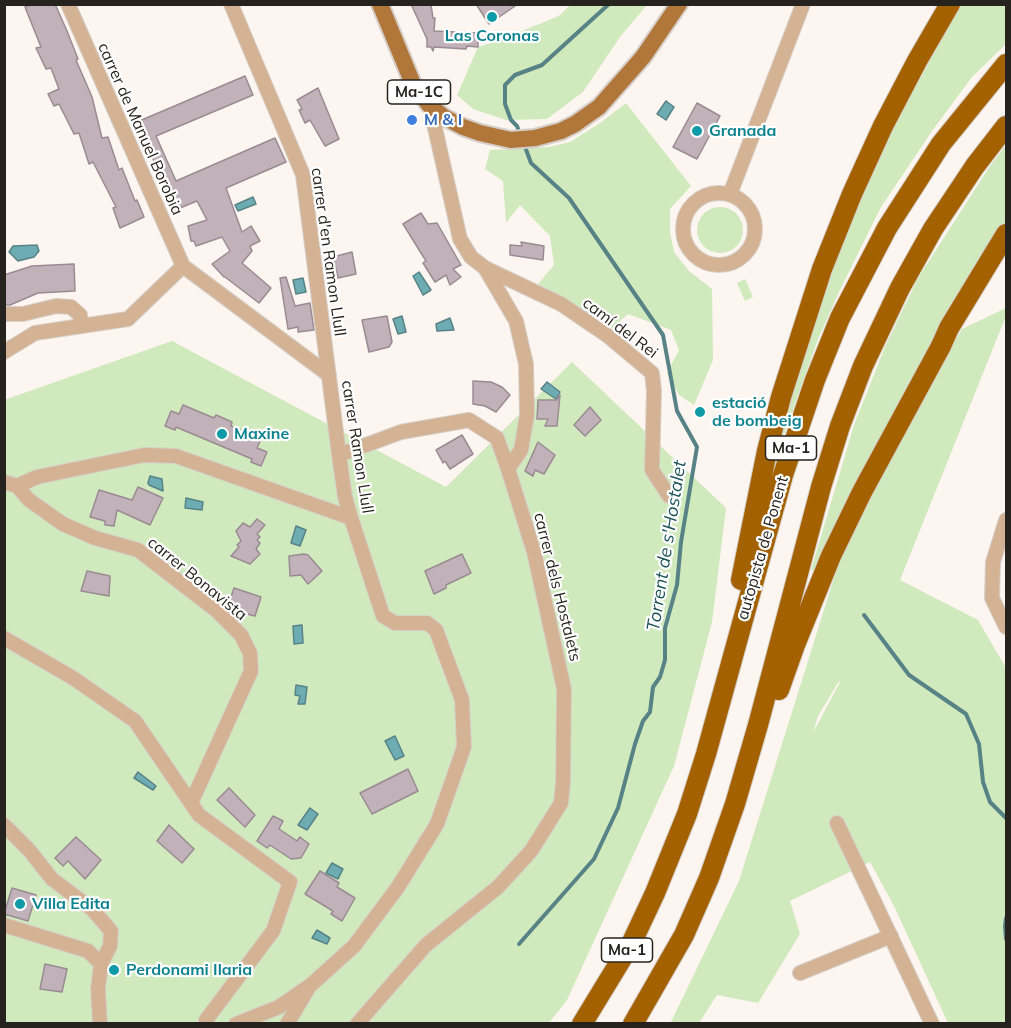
<!DOCTYPE html>
<meta charset="utf-8">
<style>
body{margin:0}
#map{position:relative;width:1011px;height:1028px;overflow:hidden;background:#fdf5ef;font-family:Mulish,sans-serif}
canvas{display:block}
.frame{position:absolute;inset:0;border:6px solid #26221e;pointer-events:none}
</style>
<div id="map">
<canvas width="1011" height="1028"></canvas>
<div class="frame"></div>
</div>
<script>
const context = document.querySelector('canvas').getContext('2d');
context.lineJoin = 'round';
function paint(path, color) {
  context.fillStyle = color;
  context.fill(path, 'evenodd');
}
function poly(rows) {
  const path = new Path2D();
  for (const r of rows) {
    if (r.length === 3) {
      path.moveTo(r[0] + r[2], r[1]);
      path.arc(r[0], r[1], r[2], 0, 2 * Math.PI);
      continue;
    }
    path.moveTo(r[0], r[1]);
    for (let i = 2; i < r.length; i += 2) path.lineTo(r[i], r[i + 1]);
  }
  return path;
}
function stroke(path, color, width, dash) {
  context.strokeStyle = color;
  context.lineWidth = width;
  context.lineCap = dash ? 'butt' : 'round';
  context.setLineDash(dash || []);
  context.stroke(path);
}
function label(font, color, halo, rows, align = 'center') {
  context.font = font + ' Mulish,sans-serif';
  context.lineWidth = 4.5;
  context.setLineDash([]);
  context.textBaseline = 'middle';
  context.strokeStyle = halo;
  context.fillStyle = color;
  for (const [text, x, y, turn = 0] of rows) {
    context.save();
    context.translate(x, y);
    context.rotate((+turn || 0) * Math.PI / 180);
    context.textAlign = isNaN(turn) ? turn : align;
    if (halo) context.strokeText(text, 0, 0);
    context.fillText(text, 0, 0);
    context.restore();
  }
}
const green = poly([
 [570,5,647,5,620,37,583,92,547,119,506,120,473,109,457,95,478,47,497,41,559,16],
 [960,5,1006,5,1006,44,972,77,932,131,881,207,838,294,818,339,779,449,776,448,784,418,841,241,885,143],
 [626,103,691,186,670,209,670,232,674,252,689,271,712,289,713,360,694,405,679,395,667,373,679,350,671,330,628,314,612,328,538,284,554,265,550,236,520,205,506,223,503,181,485,169,490,150,549,147,570,142,600,123],
 [1006,145,1006,225,816,571,811,570,854,425,885,347,918,278,990,166],
 [720,230,23],
 [745,279,753,297,745,301,737,283],
 [1006,308,1006,316,900,580,978,620,1006,668,1006,1023,948,1023,894,906,870,862,790,901,800,934,758,1003,717,995,699,1023,670,1024,739,881,839,562,913,414,962,329],
 [839,681,840,682,813,733,818,716],
 [172,341,446,487,572,362,726,508,712,622,674,766,567,1000,549,1023,5,1023,4,400]
]);
const water = poly([
 [666,101,674,107,666,120,657,114,666,101],
 [253,197,256,204,238,211,235,205,253,197],
 [37,245,39,251,34,257,18,261,9,252,13,246,37,245],
 [419,272,431,290,423,295,413,276,419,272],
 [303,278,306,292,296,294,293,280,303,278],
 [402,316,406,332,398,334,393,319,402,316],
 [450,318,454,330,437,331,436,324,450,318],
 [547,382,560,392,556,399,541,389,547,382],
 [150,476,162,479,163,491,149,485,148,483,150,476],
 [186,498,203,502,202,510,185,508,186,498],
 [296,526,306,530,300,546,291,543,296,526],
 [302,625,303,643,294,644,293,626,302,625],
 [296,685,307,687,305,704,298,704,300,696,295,695,296,685],
 [395,736,404,756,395,760,385,741,395,736],
 [138,772,156,786,153,790,134,778,138,772],
 [310,808,318,814,307,830,298,825,310,808],
 [332,863,343,869,338,879,326,873,332,863],
 [317,930,330,938,327,944,312,938,317,930]
]);
const stream = poly([
 [520,134,517,126,511,120,505,104,505,85,515,75,542,65,609,4],
 [864,615,909,675,966,714,979,744,983,782,990,802,1006,818],
 [1006,918,1005,926,1006,939],
 [519,944,594,859,618,808,635,744,643,721,650,712,653,687,660,677,665,660,665,628,677,585,681,542,697,447,677,411,663,335,569,198,531,163,524,144]
]);
const building = poly([
 [33,4,55,4,67,31,78,59,76,60,92,97,102,138,108,137,119,170,122,168,135,201,137,200,144,217,120,228,113,208,116,207,93,162,89,164,79,133,74,134,59,104,54,106,48,94,59,89,51,68,46,69,36,48,41,47,25,7,33,4],
 [411,4,431,5,433,18,435,18,434,31,478,33,478,47,467,46,466,49,434,47,433,51,431,47,427,47,427,39,411,4],
 [476,4,518,4,489,24,476,4],
 [245,76,253,95,156,136,176,181,275,138,286,162,226,188,242,232,251,226,260,241,250,246,252,251,242,263,271,288,259,303,225,277,224,277,212,264,230,251,222,237,196,246,194,241,191,241,188,226,207,220,197,201,175,210,137,122,245,76],
 [318,88,339,139,325,146,310,120,305,123,299,110,302,109,297,100,318,88],
 [697,103,720,116,697,159,673,147,697,103],
 [421,213,428,224,437,223,461,265,453,269,461,277,450,285,446,275,435,282,423,263,426,261,403,224,421,213],
 [521,242,544,246,543,260,510,255,510,245,522,246,521,242],
 [352,252,356,274,338,278,333,257,352,252],
 [74,264,75,291,38,293,10,305,4,305,4,275,32,266,74,264],
 [286,277,295,306,310,303,314,330,298,332,298,327,288,329,280,278,286,277],
 [387,316,392,342,389,347,369,352,362,320,387,316],
 [473,381,491,382,502,387,510,395,496,412,485,406,473,404,473,381],
 [559,395,560,395,557,426,545,426,548,419,537,419,538,400,557,400,559,395],
 [183,405,214,418,216,415,232,422,231,426,261,439,257,448,267,452,261,466,251,462,252,459,176,427,175,430,165,426,171,411,179,414,183,405],
 [590,407,601,420,585,436,574,425,590,407],
 [462,435,473,454,450,469,445,461,443,463,436,450,462,435],
 [538,442,555,455,544,474,535,470,533,476,525,471,538,442],
 [138,487,163,498,150,525,117,510,114,526,105,525,105,521,90,517,99,490,132,500,138,487],
 [257,519,265,525,257,534,260,537,257,540,260,543,256,549,260,554,250,564,231,556,239,547,237,545,241,541,236,531,243,523,250,527,257,519],
 [304,554,308,555,322,571,308,584,301,575,290,576,289,556,304,554],
 [462,554,471,573,446,585,446,588,434,594,425,571,462,554],
 [87,571,110,576,109,596,81,591,87,571],
 [234,588,261,597,255,616,227,609,234,588],
 [408,769,418,791,372,814,360,793,408,769],
 [229,788,255,815,245,827,217,800,229,788],
 [273,816,283,821,279,829,297,841,300,837,309,844,301,858,291,859,270,845,267,848,257,841,273,816],
 [169,825,194,849,182,863,157,841,169,825],
 [76,837,101,860,85,879,68,861,63,866,55,858,76,837],
 [320,871,339,883,337,887,355,898,342,921,331,914,333,911,305,894,320,871],
 [12,888,36,895,28,921,4,914,12,888],
 [45,964,67,969,62,992,40,989,45,964]
]);
const minor = poly([
 [68,4,183,266,329,375],
 [231,4,303,175,339,455,345,497,351,518,383,616,395,623,427,623,436,630,462,700,464,747,437,824,398,887,354,946,312,984,279,1007,236,1024],
 [719,229,36],
 [730,194,803,4],
 [485,268,561,304,608,336,652,373,654,391,652,470,669,496],
 [4,314,23,314,56,306,71,307,80,315,82,326],
 [4,352,35,333,128,319,183,266],
 [339,455,401,432,469,420,497,438,508,469],
 [4,482,17,486,29,500,63,524,95,538,138,550,217,611,241,635,250,653,251,671,191,803],
 [17,486,37,477,144,455,176,456,351,518],
 [1006,520,993,562,992,598,1006,627],
 [4,638,73,678,135,721,199,815,290,882,273,931,206,1020,206,1024],
 [837,823,932,1024],
 [4,825,29,850,52,879,92,909,111,931,110,946,101,964],
 [4,925,88,951,101,964,98,989,100,1024],
 [800,973,891,936],
 [287,1024,308,989],
 [357,1024,426,945,498,887,531,851,561,803,563,782,564,689,534,552,508,469,521,450,527,415,526,364,516,321,485,268,471,257,460,239,430,106]
]);
const major = poly([
 [380,4,413,84,430,106,444,117,463,127,480,133,511,140,535,138,561,131,575,124,599,107,643,57,679,4]
]);
const highway = poly([
 [741,580,767,451,781,397,822,269,852,194,883,126,917,61,950,4],
 [779,690,795,645,831,556,862,492,941,346,949,328,1006,234],
 [582,1024,632,942,655,893,687,814,706,754,783,475,815,380,840,318,887,228,941,144,1006,64],
 [633,1024,684,935,709,878,735,804,758,725,821,487,840,426,863,366,900,288,933,229,975,166,1006,126]
]);
const markers = [
 [492,17,6,"#0f9aa8"],
 [412,120,6,"#3f7fe0"],
 [697,131,6,"#0f9aa8"],
 [700,412,6,"#0f9aa8"],
 [222,434,6,"#0f9aa8"],
 [20,904,6,"#0f9aa8"],
 [114,970,6,"#0f9aa8"]
];
const shields = [
 [419,92,63],
 [791,448,51],
 [627,950,51]
];
const shieldNames = [
 ["Ma-1C",419,92],
 ["Ma-1",791,448],
 ["Ma-1",627,950]
];
const cultureNames = [
 ["Las Coronas",492,36,"center"],
 ["Granada",709,131],
 ["estació",712,403],
 ["de bombeig",712,421],
 ["Maxine",234,434],
 ["Villa Edita",32,904],
 ["Perdonami Ilaria",126,970]
];
const shopNames = [
 ["M & I",424,120]
];
const streetNames = [
 ["carrer de Manuel Borobia",140,129,66],
 ["carrer d'en Ramon Llull",328,252,82],
 ["camí del Rei",620,328,37],
 ["carrer Ramon Llull",357,447,81],
 ["autopista de Ponent",763,548,-74],
 ["carrer Bonavista",197,579,39],
 ["carrer dels Hostalets",557,587,76]
];
const waterNames = [
 ["Torrent de s'Hostalet",667,546,-81]
];
paint(green, '#d0e9bd');
paint(water, '#6dacb2');
stroke(water, '#588386', 1.5);
stroke(stream, '#588386', 4);
paint(building, '#c1b1b9');
stroke(building, '#9a8b93', 1.5);
stroke(minor, '#d6cfc9', 16);
stroke(major, '#d6cfc9', 20);
stroke(highway, '#d6cfc9', 22);
stroke(minor, '#d3b394', 14);
stroke(major, '#b1773a', 16);
stroke(highway, '#a46100', 20);
for (const [x, y, r, color] of markers) {
  const dot = new Path2D();
  dot.arc(x, y, r, 0, 2 * Math.PI);
  context.fillStyle = color;
  context.fill(dot);
  stroke(dot, '#fff', 2);
}
for (const [x, y, w] of shields) {
  const box = new Path2D();
  box.roundRect(x - w / 2, y - 12, w, 24, 4.5);
  context.fillStyle = '#fff';
  context.fill(box);
  stroke(box, '#26221e', 1.5);
}
label('bold 15px', '#26221e', null, shieldNames);
label('bold 16px', '#0d838f', '#fff', cultureNames, 'left');
label('bold 16px', '#366cbe', '#fff', shopNames, 'left');
label('16px', '#26221e', '#fff', streetNames);
label('italic 18px', '#1b5257', '#fff', waterNames);
</script>
